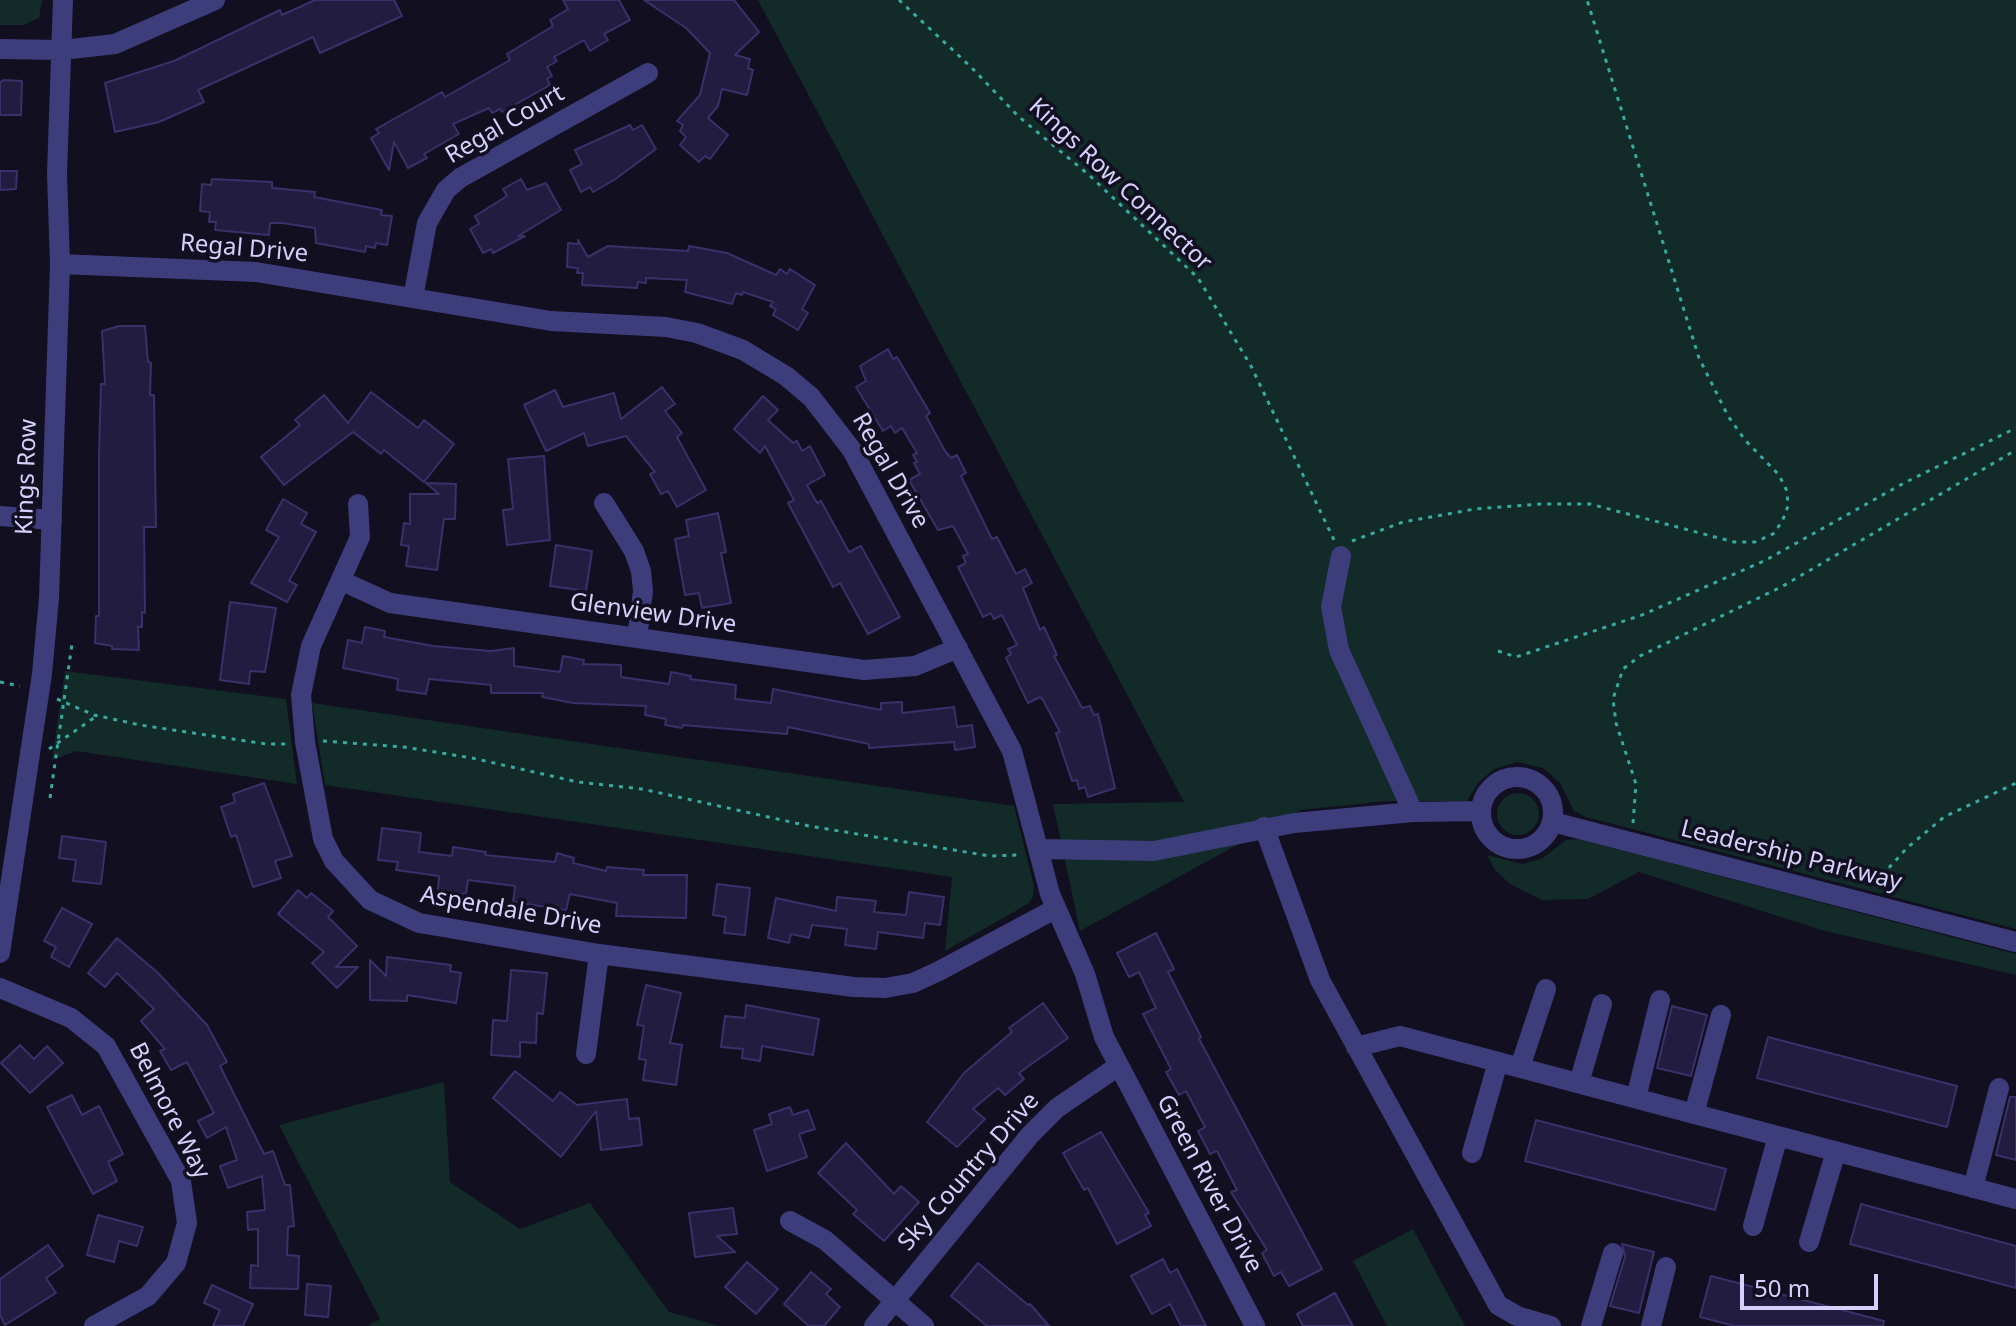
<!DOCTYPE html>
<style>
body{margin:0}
#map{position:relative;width:2016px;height:1326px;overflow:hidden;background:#110f20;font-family:"Noto Sans",sans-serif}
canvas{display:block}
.scale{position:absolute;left:1740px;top:1274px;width:138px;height:36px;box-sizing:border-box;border:4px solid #d5d1fc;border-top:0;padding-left:10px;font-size:24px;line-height:28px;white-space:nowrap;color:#d5d1fc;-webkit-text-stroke:6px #110f20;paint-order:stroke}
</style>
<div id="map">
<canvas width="2016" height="1326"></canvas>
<div class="scale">50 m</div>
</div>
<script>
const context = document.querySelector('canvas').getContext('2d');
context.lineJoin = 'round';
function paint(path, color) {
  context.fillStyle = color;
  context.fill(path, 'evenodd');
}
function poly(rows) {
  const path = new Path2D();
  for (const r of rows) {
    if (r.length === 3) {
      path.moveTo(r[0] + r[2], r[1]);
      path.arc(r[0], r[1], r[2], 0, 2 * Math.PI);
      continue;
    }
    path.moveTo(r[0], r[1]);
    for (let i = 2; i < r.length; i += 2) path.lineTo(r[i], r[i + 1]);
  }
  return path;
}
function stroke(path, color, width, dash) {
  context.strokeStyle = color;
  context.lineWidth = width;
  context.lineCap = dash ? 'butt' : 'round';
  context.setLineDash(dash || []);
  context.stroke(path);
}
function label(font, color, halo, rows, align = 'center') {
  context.font = font + ' "Noto Sans",sans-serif';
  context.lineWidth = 7;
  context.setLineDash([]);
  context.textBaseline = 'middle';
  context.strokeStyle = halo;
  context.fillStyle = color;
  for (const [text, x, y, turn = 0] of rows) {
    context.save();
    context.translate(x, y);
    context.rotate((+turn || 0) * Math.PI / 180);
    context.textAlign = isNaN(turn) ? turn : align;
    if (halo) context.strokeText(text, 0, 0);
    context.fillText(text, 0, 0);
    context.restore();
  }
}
const green = poly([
 [0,0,42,0,39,18,24,25,0,25],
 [758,0,2016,0,2016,929,1586,817,1574,811,1560,783,1543,768,1517,762,1494,769,1478,783,1467,801,1386,801,1301,810,1080,931,1053,804,1184,802],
 [65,671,286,699,297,784,76,751,52,760],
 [312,703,1014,806,1034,886,1033,897,1028,904,945,951,952,877,325,785],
 [1518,814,21],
 [1579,839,2016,954,2016,975,1825,931,1639,872,1588,899,1542,900,1510,884,1495,870,1487,855,1523,864,1543,858,1566,840],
 [444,1082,450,1182,520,1229,590,1203,669,1312,719,1326,368,1326,380,1319,279,1125],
 [1413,1229,1465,1326,1387,1326,1353,1261]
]);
const building = poly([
 [315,0,394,0,402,16,320,53,313,37,198,90,204,102,159,122,115,132,105,83,174,61,280,10,282,15,315,0],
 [563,0,619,0,630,20,604,34,608,40,590,51,584,40,554,57,557,61,547,67,552,76,547,79,550,85,502,112,500,109,492,113,489,108,453,124,459,134,424,154,427,158,408,168,394,142,389,170,371,138,379,133,376,129,442,92,445,97,510,60,507,54,553,26,550,20,568,9,563,0],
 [644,0,734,0,759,32,735,55,750,59,748,68,753,70,747,95,722,89,718,106,708,118,728,135,710,159,705,156,699,162,680,145,686,137,680,131,683,125,677,121,700,95,710,53,686,28,644,0],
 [4,80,22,81,21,115,0,115,0,82,4,80],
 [630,125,633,130,642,125,656,149,614,180,593,192,590,187,581,192,570,170,582,164,575,150,630,125],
 [0,171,17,171,16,189,0,190,0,171],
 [212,179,272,182,272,188,315,192,314,197,382,210,381,215,392,216,387,245,376,243,375,248,366,246,365,252,316,243,315,228,282,223,270,223,269,235,215,230,216,222,209,222,210,212,200,211,202,184,211,185,212,179],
 [521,179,527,190,546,183,561,210,518,236,525,236,493,253,491,249,483,253,470,229,479,224,475,216,507,196,503,189,521,179],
 [578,240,588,257,608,246,688,251,689,246,727,253,776,275,780,269,787,274,790,269,815,285,802,309,808,313,798,330,773,315,776,309,770,306,773,302,743,292,742,295,736,293,732,304,685,292,687,280,646,278,646,283,638,282,637,288,582,285,583,273,577,273,578,268,567,267,568,243,578,244,578,240],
 [119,326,145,326,148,362,151,363,150,395,154,395,156,527,144,527,145,613,142,612,142,627,138,627,139,650,112,649,112,646,95,643,96,616,99,616,99,454,101,384,105,384,102,331,119,326],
 [888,349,893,359,897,357,930,413,926,416,945,451,951,458,957,455,966,473,961,476,992,539,997,537,1016,574,1025,569,1032,583,1023,588,1040,630,1044,627,1057,655,1054,656,1082,708,1090,706,1094,715,1098,714,1115,788,1088,797,1085,787,1079,789,1077,780,1072,781,1056,733,1060,732,1043,700,1040,697,1028,703,1006,658,1011,654,1008,649,1017,645,1002,615,994,619,991,613,983,617,958,567,966,563,963,556,968,554,953,526,938,530,909,480,920,474,914,463,917,462,913,455,917,453,902,428,895,433,891,426,883,431,856,387,866,381,860,366,888,349],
 [662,387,675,404,665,411,682,433,677,437,706,490,677,507,668,491,661,494,650,474,655,472,626,436,588,446,584,433,546,451,524,405,555,390,563,407,614,393,621,419,662,387],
 [371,392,418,428,424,420,454,444,424,482,384,450,381,454,353,432,284,485,261,457,300,425,295,420,324,395,348,423,371,392],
 [763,396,778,410,768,420,793,443,797,441,802,451,810,446,825,475,807,485,817,503,821,501,849,552,861,546,900,617,868,634,840,583,833,587,788,503,794,500,765,446,760,453,734,429,763,396],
 [544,456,550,540,507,545,503,510,513,509,508,459,544,456],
 [426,483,456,484,455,519,444,519,437,570,406,566,409,546,401,545,404,523,410,524,410,494,439,494,426,483],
 [283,499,307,513,301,524,316,532,289,581,297,585,287,602,251,583,279,537,266,530,283,499],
 [718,513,726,552,721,553,731,603,702,608,699,593,685,595,675,539,689,536,686,520,718,513],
 [556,545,592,551,586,591,550,586,556,545],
 [230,602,276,608,265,672,250,671,249,684,220,680,230,602],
 [365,627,385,631,384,637,433,646,491,651,514,648,514,666,560,672,563,656,584,660,583,664,621,665,621,677,669,684,671,672,691,676,690,679,736,685,735,699,771,703,773,689,881,710,881,703,902,702,902,713,954,707,957,727,972,725,975,747,955,750,954,742,869,748,869,744,788,727,787,734,683,725,682,728,665,725,666,719,645,715,646,706,573,703,542,697,543,693,491,693,491,685,429,679,426,694,397,690,398,679,343,668,348,640,362,643,365,627],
 [264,783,292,856,275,861,281,878,253,887,236,835,231,837,221,807,235,802,233,794,264,783],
 [382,828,421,833,419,852,452,856,453,847,486,852,485,855,555,862,557,853,574,858,573,863,606,871,607,867,644,870,643,875,687,875,686,918,616,916,617,903,570,894,566,910,513,902,515,886,468,880,466,894,438,890,439,876,396,870,398,862,378,860,382,828],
 [62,836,106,842,101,884,73,881,76,860,59,858,62,836],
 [717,884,750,888,745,935,724,933,726,917,713,915,717,884],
 [298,890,307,898,311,893,333,911,328,917,357,946,336,967,358,967,337,988,312,963,324,952,278,914,298,890],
 [909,892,944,897,940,925,925,923,923,938,878,932,876,949,845,945,847,929,812,925,809,938,791,934,789,943,768,938,776,898,836,911,837,897,876,901,874,912,906,915,909,892],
 [62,908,92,924,69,967,51,957,56,947,44,941,62,908],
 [1156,933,1174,969,1168,972,1201,1037,1199,1039,1322,1269,1289,1286,1281,1272,1274,1276,1262,1253,1267,1250,1231,1192,1237,1190,1217,1151,1210,1154,1198,1131,1205,1127,1186,1091,1179,1095,1166,1072,1171,1069,1143,1014,1156,1008,1139,972,1129,977,1117,953,1156,933],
 [117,938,158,973,207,1025,227,1062,220,1066,264,1154,273,1151,285,1185,290,1185,294,1226,288,1227,287,1255,299,1256,298,1289,250,1288,251,1265,258,1266,258,1229,248,1230,247,1212,265,1210,262,1176,228,1188,220,1166,237,1160,226,1127,207,1138,198,1121,214,1113,187,1062,171,1070,160,1051,165,1049,141,1021,154,1009,117,973,105,987,88,973,117,938],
 [387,957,451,965,450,971,461,973,456,1003,407,995,407,1001,370,1000,370,960,386,976,387,957],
 [511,970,547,973,543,1014,537,1013,536,1043,520,1042,520,1057,491,1055,493,1020,507,1021,511,970],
 [646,985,681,993,670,1043,682,1045,676,1085,643,1080,646,1060,639,1059,644,1026,637,1025,646,985],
 [1043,1003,1068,1038,1019,1073,1024,1079,1005,1095,998,1088,973,1109,985,1119,957,1147,927,1122,964,1073,1012,1032,1009,1028,1043,1003],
 [746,1005,819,1019,813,1055,762,1046,760,1061,742,1058,743,1049,721,1047,725,1016,745,1018,746,1005],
 [1672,1006,1707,1015,1691,1076,1657,1068,1672,1006],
 [1768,1037,1957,1086,1947,1127,1757,1078,1768,1037],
 [20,1045,34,1059,47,1046,63,1063,30,1093,1,1063,20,1045],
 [515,1071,553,1101,560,1092,577,1105,627,1099,629,1119,639,1118,642,1145,601,1150,596,1111,561,1157,493,1098,515,1071],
 [72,1095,82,1115,99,1106,123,1154,108,1162,117,1181,93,1194,47,1107,72,1095],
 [2010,1097,2016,1097,2016,1160,1996,1155,2010,1097],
 [790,1107,793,1115,808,1110,815,1129,799,1134,807,1157,767,1171,754,1130,772,1124,769,1114,790,1107],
 [1536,1120,1726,1169,1715,1210,1525,1161,1536,1120],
 [1101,1132,1149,1213,1145,1215,1151,1226,1117,1244,1088,1188,1084,1190,1063,1153,1101,1132],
 [846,1143,894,1194,901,1186,919,1202,884,1241,853,1214,857,1210,818,1173,846,1143],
 [1861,1204,2016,1246,2016,1288,1850,1244,1861,1204],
 [733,1208,737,1234,717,1236,735,1252,695,1257,689,1213,733,1208],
 [98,1215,143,1227,137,1246,119,1241,114,1262,87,1255,98,1215],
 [1622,1244,1654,1252,1639,1313,1610,1306,1625,1257,1622,1244],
 [48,1245,63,1266,46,1278,56,1293,5,1325,0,1315,0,1279,48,1245],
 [1163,1259,1170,1273,1177,1269,1206,1326,1181,1326,1170,1304,1152,1314,1131,1276,1163,1259],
 [747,1262,778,1289,756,1314,725,1287,747,1262],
 [978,1263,1028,1305,1030,1304,1049,1326,987,1326,951,1296,978,1263],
 [811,1272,831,1289,826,1294,840,1307,824,1326,809,1326,784,1304,811,1272],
 [1711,1276,1884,1321,1883,1326,1735,1326,1700,1317,1711,1276],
 [307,1284,331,1286,328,1317,305,1315,307,1284],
 [212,1285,253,1304,243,1326,213,1326,220,1310,204,1303,212,1285],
 [1335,1293,1353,1326,1303,1326,1297,1314,1335,1293]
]);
const path = poly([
 [899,0,971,67,1018,116,1089,175,1198,278,1251,366,1334,540],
 [1352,541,1403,522,1475,509,1541,504,1590,504,1734,542,1755,542,1773,534,1782,522,1788,506,1787,491,1779,475,1745,440,1728,416,1699,358,1587,0],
 [1498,651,1516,657,1642,615,1766,560,1904,483,2016,428],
 [0,682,20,686],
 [57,699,94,715,140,725,266,744,287,744],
 [323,741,404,747,472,758,578,782,642,789,809,826,990,856,1020,855],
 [49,749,98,715],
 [50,798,72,644],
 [1633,823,1636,784,1616,723,1613,699,1623,669,1640,656,1783,586,2016,450],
 [1879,885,1886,871,1907,848,1944,817,2016,783]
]);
const minor = poly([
 [0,49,62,50,115,44,215,0],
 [60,264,256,272,551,321,666,327,697,333,743,350,786,376,811,397,852,450,1012,751,1050,894,1085,974,1104,1037,1255,1326],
 [413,298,427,223,446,190,460,178,648,73],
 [604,503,634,551,641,571,643,591,637,638],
 [358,504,360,537,311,646,301,695,305,742,323,839,334,861,370,900,419,923,443,927,599,954,854,987,885,988,913,983,939,971,1055,909],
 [0,516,52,520],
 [1341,556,1331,607,1339,650,1413,812],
 [342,581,390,603,864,670,915,666,958,648],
 [1517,813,36],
 [1553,822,2016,942],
 [1264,827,1320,980,1498,1305,1517,1316,1551,1326],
 [1039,849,1154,851,1294,823,1413,812,1481,811],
 [0,953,42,674,49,598,60,264,57,174,63,0],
 [0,988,71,1018,106,1046,181,1181,187,1223,176,1263,148,1296,94,1326],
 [1356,1047,1400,1036,2016,1199],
 [586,1054,599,954],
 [1520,1067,1546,989],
 [1579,1083,1602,1004],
 [1636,1098,1660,1000],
 [1694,1114,1721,1015],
 [1472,1153,1498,1062],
 [1973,1188,1999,1088],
 [790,1221,825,1240,924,1326],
 [1753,1226,1778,1136],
 [1809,1242,1836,1151],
 [874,1326,1030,1135,1057,1108,1117,1067],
 [1591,1326,1613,1253],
 [1651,1326,1666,1267]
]);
const streetNames = [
 ["Regal Court",505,125,-30],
 ["Kings Row Connector",1120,185,43],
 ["Regal Drive",244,249,5],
 ["Regal Drive",890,471,60],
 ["Kings Row",27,477,-88],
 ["Glenview Drive",653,614,8],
 ["Leadership Parkway",1791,856,14],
 ["Aspendale Drive",511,911,10],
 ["Belmore Way",169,1111,63],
 ["Sky Country Drive",969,1172,-49],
 ["Green River Drive",1209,1184,62]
];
paint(green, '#122a28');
paint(building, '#221c40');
stroke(building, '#3a306a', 2);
stroke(path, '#37aaa1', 3, [4, 6]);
stroke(minor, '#3e3d7c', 20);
label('24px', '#d5d1fc', '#110f20', streetNames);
</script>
